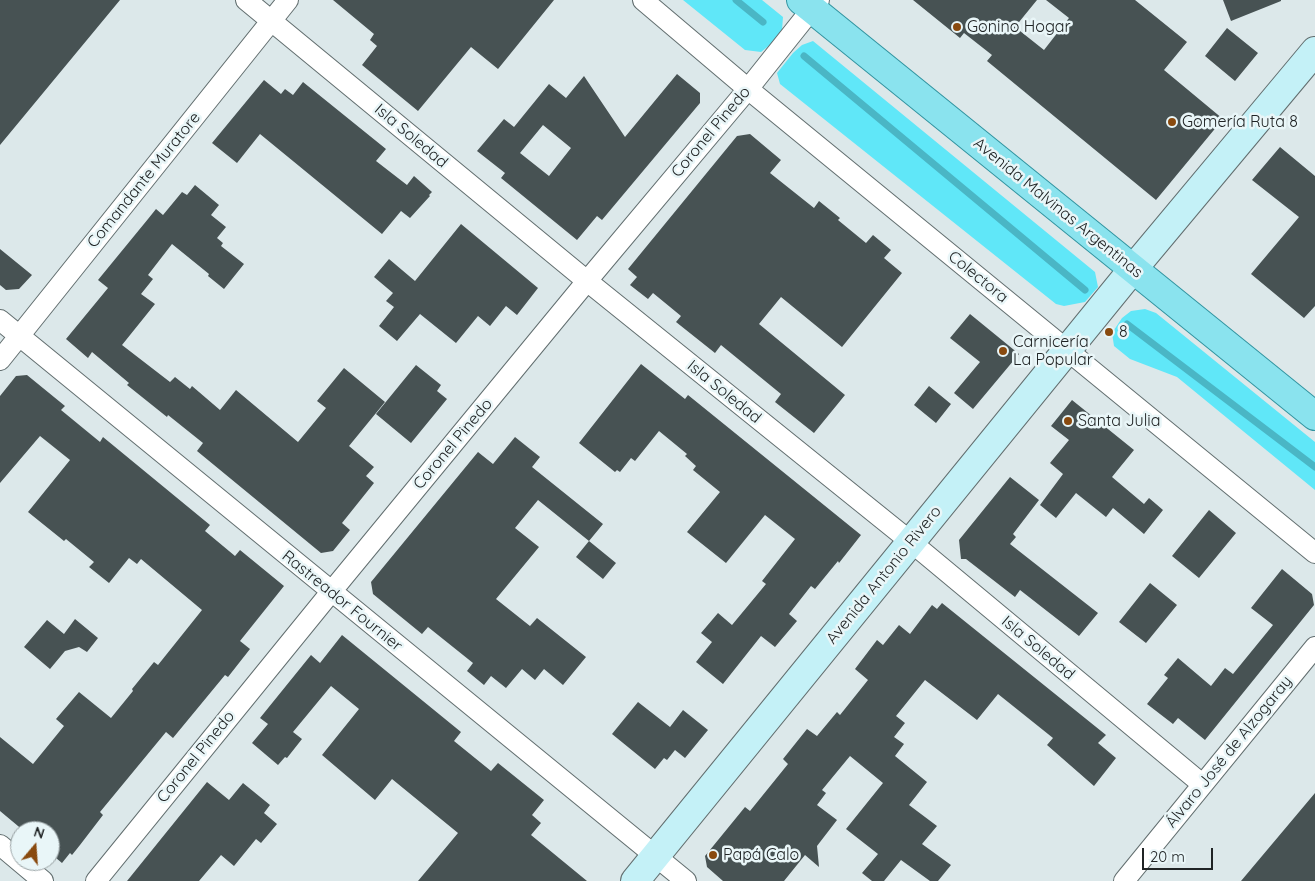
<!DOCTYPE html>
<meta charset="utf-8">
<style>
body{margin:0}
#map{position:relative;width:1315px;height:881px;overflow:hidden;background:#dce8ea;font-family:Quicksand,sans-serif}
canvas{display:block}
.north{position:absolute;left:10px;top:821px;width:50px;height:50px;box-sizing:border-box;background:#e9f6f8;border:1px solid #99a2a4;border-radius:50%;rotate:18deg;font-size:14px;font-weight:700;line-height:20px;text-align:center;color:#202425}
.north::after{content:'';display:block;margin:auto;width:18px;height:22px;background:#894a0f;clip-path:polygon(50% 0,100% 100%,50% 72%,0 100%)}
.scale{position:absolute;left:1142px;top:848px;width:71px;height:22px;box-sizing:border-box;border:2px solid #202425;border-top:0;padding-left:6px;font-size:15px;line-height:18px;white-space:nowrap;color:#202425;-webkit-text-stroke:4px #e9f6f8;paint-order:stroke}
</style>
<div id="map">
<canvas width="1315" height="881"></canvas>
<div class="north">N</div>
<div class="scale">20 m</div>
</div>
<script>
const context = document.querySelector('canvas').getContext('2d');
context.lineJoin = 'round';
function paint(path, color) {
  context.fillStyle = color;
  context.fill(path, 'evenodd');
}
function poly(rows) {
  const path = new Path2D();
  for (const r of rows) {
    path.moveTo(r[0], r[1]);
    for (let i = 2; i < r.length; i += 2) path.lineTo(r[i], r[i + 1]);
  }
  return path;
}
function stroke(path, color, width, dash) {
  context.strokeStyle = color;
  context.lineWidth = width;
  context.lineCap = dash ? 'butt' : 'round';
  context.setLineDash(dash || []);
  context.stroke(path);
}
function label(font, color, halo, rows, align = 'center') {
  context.font = font + ' Quicksand,sans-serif';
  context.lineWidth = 5;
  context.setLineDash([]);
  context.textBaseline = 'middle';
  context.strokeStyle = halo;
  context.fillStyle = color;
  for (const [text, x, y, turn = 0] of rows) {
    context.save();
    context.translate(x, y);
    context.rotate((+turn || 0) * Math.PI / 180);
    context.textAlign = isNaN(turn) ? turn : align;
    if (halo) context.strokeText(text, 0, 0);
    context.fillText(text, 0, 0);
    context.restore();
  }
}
const green = poly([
 [683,0,762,0,783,17,782,30,776,40,761,52,745,50],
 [813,41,1095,272,1098,287,1085,302,1064,306,1056,304,780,84,777,73,793,53,802,45],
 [1145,309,1156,313,1315,442,1315,490,1177,377,1130,359,1114,346,1112,333,1122,318,1131,311]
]);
const stream = poly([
 [736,0,763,22],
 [804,56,1085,290],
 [1127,324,1315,467]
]);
const building = poly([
 [0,0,120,0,0,145],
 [333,0,554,0,498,69,471,47,418,111,362,65,377,46,370,40,374,34],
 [913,0,1037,0,1015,27,1044,50,1069,18,1046,0,1135,0,1187,42,1164,70,1223,119,1156,200,987,61,992,55,964,33,960,38],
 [1223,0,1281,0,1281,1,1231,21],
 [1227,28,1258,53,1235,81,1205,56],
 [677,74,700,93,700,103,602,220,597,216,577,240,501,178,505,173,477,151,504,119,514,127,549,84,566,98,584,76,625,137],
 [543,125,571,148,549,176,520,153],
 [264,80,281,94,285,89,293,95,303,82,386,149,376,161,407,185,414,176,432,192,429,195,430,196,410,218,401,211,382,234,260,134,237,163,212,143],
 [750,134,781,160,770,173,814,208,819,201,840,218,838,220,866,243,873,235,891,250,884,258,902,273,842,347,781,297,759,324,845,395,814,433,775,402,781,394,721,345,715,353,676,322,681,316,653,293,648,299,630,285,637,277,628,269,737,136],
 [1280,147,1315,176,1315,306,1304,318,1251,274,1299,217,1252,180],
 [195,185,219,205,211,215,226,227,217,238,223,243,221,246,244,264,224,289,208,276,209,274,172,244,148,275,153,279,141,294,155,304,122,345,170,382,175,377,190,389,192,386,220,410,236,390,298,442,326,408,317,401,344,368,385,402,349,446,374,467,366,476,374,483,342,523,350,530,333,551,321,553,197,451,203,443,168,415,167,417,127,385,129,383,92,352,88,358,66,339,108,288,98,280,148,219,156,209,163,215,182,192,187,195],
 [461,224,538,288,517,315,506,306,490,326,478,316,456,343,420,314,397,341,379,326,394,307,386,301,393,293,374,277,389,259,415,281],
 [0,249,32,275,19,289,6,290,0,285],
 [970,314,1019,354,973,409,954,393,980,362,950,338],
 [641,364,685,399,688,395,861,535,839,563,838,561,815,589,811,586,789,614,797,621,775,647,761,636,723,684,696,662,712,642,701,633,718,613,732,625,766,584,762,581,795,539,765,515,726,563,687,532,720,492,693,470,696,466,685,456,687,454,659,431,635,461,631,458,620,472,617,470,615,472,579,443],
 [416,365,441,385,437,391,447,399,411,443,376,414],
 [27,375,65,406,61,410,100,442,103,437,210,525,205,531,235,556,240,550,284,586,240,641,250,649,228,677,225,675,173,738,166,732,100,812,103,815,80,845,72,855,70,853,62,863,50,853,50,831,24,831,0,811,0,737,33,764,64,726,56,719,79,692,111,718,133,691,132,689,154,662,158,665,202,610,141,559,137,564,129,558,109,583,89,567,94,562,66,539,64,541,28,512,70,460,40,436,0,483,0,396,16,376],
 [929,386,951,404,936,423,914,405],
 [1072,400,1134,450,1112,477,1144,504,1149,498,1163,510,1144,534,1113,508,1106,517,1076,493,1056,518,1040,505,1063,474,1050,463,1069,440,1051,426],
 [515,437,540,457,532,467,603,524,589,541,538,500,515,528,539,547,496,599,530,626,537,618,586,657,563,685,544,669,535,680,522,669,506,688,491,676,484,685,467,671,473,663,428,627,422,634,373,594,371,582,478,452,493,464],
 [1010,477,1039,500,1013,534,1016,537,1010,544,1098,613,1079,636,1020,590,1015,597,966,559,961,559,959,540],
 [1209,510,1236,533,1199,578,1172,556],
 [589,541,616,563,603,579,576,557],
 [1282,569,1312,594,1314,605,1205,740,1178,718,1173,724,1147,704,1168,678,1164,675,1178,658,1211,686,1225,668,1233,674,1273,625,1251,608],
 [1150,583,1177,605,1146,643,1119,622],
 [942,603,1106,735,1098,743,1116,758,1094,786,1047,745,1053,738,998,694,977,720,925,680,896,716,905,723,894,737,904,744,895,756,927,782,909,805,937,826,922,844,951,865,938,881,930,881,901,860,884,881,872,881,862,873,878,854,846,829,883,783,850,756,822,790,826,793,817,805,837,820,817,846,819,867,805,855,784,881,723,881,707,867,705,856,745,807,750,811,788,764,783,759,807,729,817,736,837,712,840,715,868,680,855,669,877,640,883,645,899,625,910,634,932,605,937,609],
 [75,619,98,638,87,652,79,647,65,651,50,669,24,647,47,620,64,634],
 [342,635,461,732,454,741,491,771,498,763,544,800,532,815,541,823,531,835,587,881,418,881,458,833,392,779,375,800,322,755,359,709,331,686,293,732,302,739,287,758,285,757,278,765,252,743,268,724,260,718,311,655,320,663],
 [638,702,670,727,683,710,708,730,685,758,675,750,667,760,664,758,655,769,612,734],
 [207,782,229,800,243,783,270,805,264,813,277,824,261,843,256,839,234,866,221,855,199,881,127,881],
 [1315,793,1315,881,1241,881]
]);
const minor = poly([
 [246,0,587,281,911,542,1202,784],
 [643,0,748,89,1315,553],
 [0,320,686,881],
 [0,360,288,0],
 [0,845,43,881],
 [96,881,331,592,587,281,748,89,819,0],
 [1124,881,1315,647]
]);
const secondary = poly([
 [635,881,1133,269,1315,51]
]);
const primary = poly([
 [801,0,1315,416]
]);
const markers = [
 [957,27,5,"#894a0f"],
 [1172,122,5,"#894a0f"],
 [1109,332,5,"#894a0f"],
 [1003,351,5,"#894a0f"],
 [1068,421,5,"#894a0f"],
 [713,855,5,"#894a0f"]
];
const poiNames = [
 ["Gonino Hogar",967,27],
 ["Gomería Ruta 8",1182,122],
 ["8",1119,332],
 ["Carnicería",1013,342],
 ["La Popular",1013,360],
 ["Santa Julia",1078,421],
 ["Papá Calo",723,855]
];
const streetNames = [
 ["Coronel Pinedo",711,132,-50],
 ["Isla Soledad",411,136,40],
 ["Comandante Muratore",144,180,-51],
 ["Avenida Malvinas Argentinas",1058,208,39],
 ["Colectora",978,277,39],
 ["Isla Soledad",724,392,39],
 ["Coronel Pinedo",453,444,-50],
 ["Avenida Antonio Rivero",884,575,-51],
 ["Rastreador Fournier",342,601,39],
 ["Isla Soledad",1038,648,40],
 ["Álvaro José de Alzogaray",1229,752,-51],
 ["Coronel Pinedo",196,757,-51]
];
paint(green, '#60e7f8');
stroke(stream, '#4ab6c5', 7);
paint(building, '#475253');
stroke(minor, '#626e6f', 22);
stroke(secondary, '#626e6f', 30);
stroke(primary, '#3294a0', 30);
stroke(minor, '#fff', 20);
stroke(secondary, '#c4f1f7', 28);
stroke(primary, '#8ae3ee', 28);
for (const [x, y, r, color] of markers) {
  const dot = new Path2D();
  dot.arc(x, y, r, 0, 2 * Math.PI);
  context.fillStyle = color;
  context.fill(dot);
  stroke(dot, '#e9f6f8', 2);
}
label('16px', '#202425', '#e9f6f8', poiNames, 'left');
label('16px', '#202425', '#e9f6f8', streetNames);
</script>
